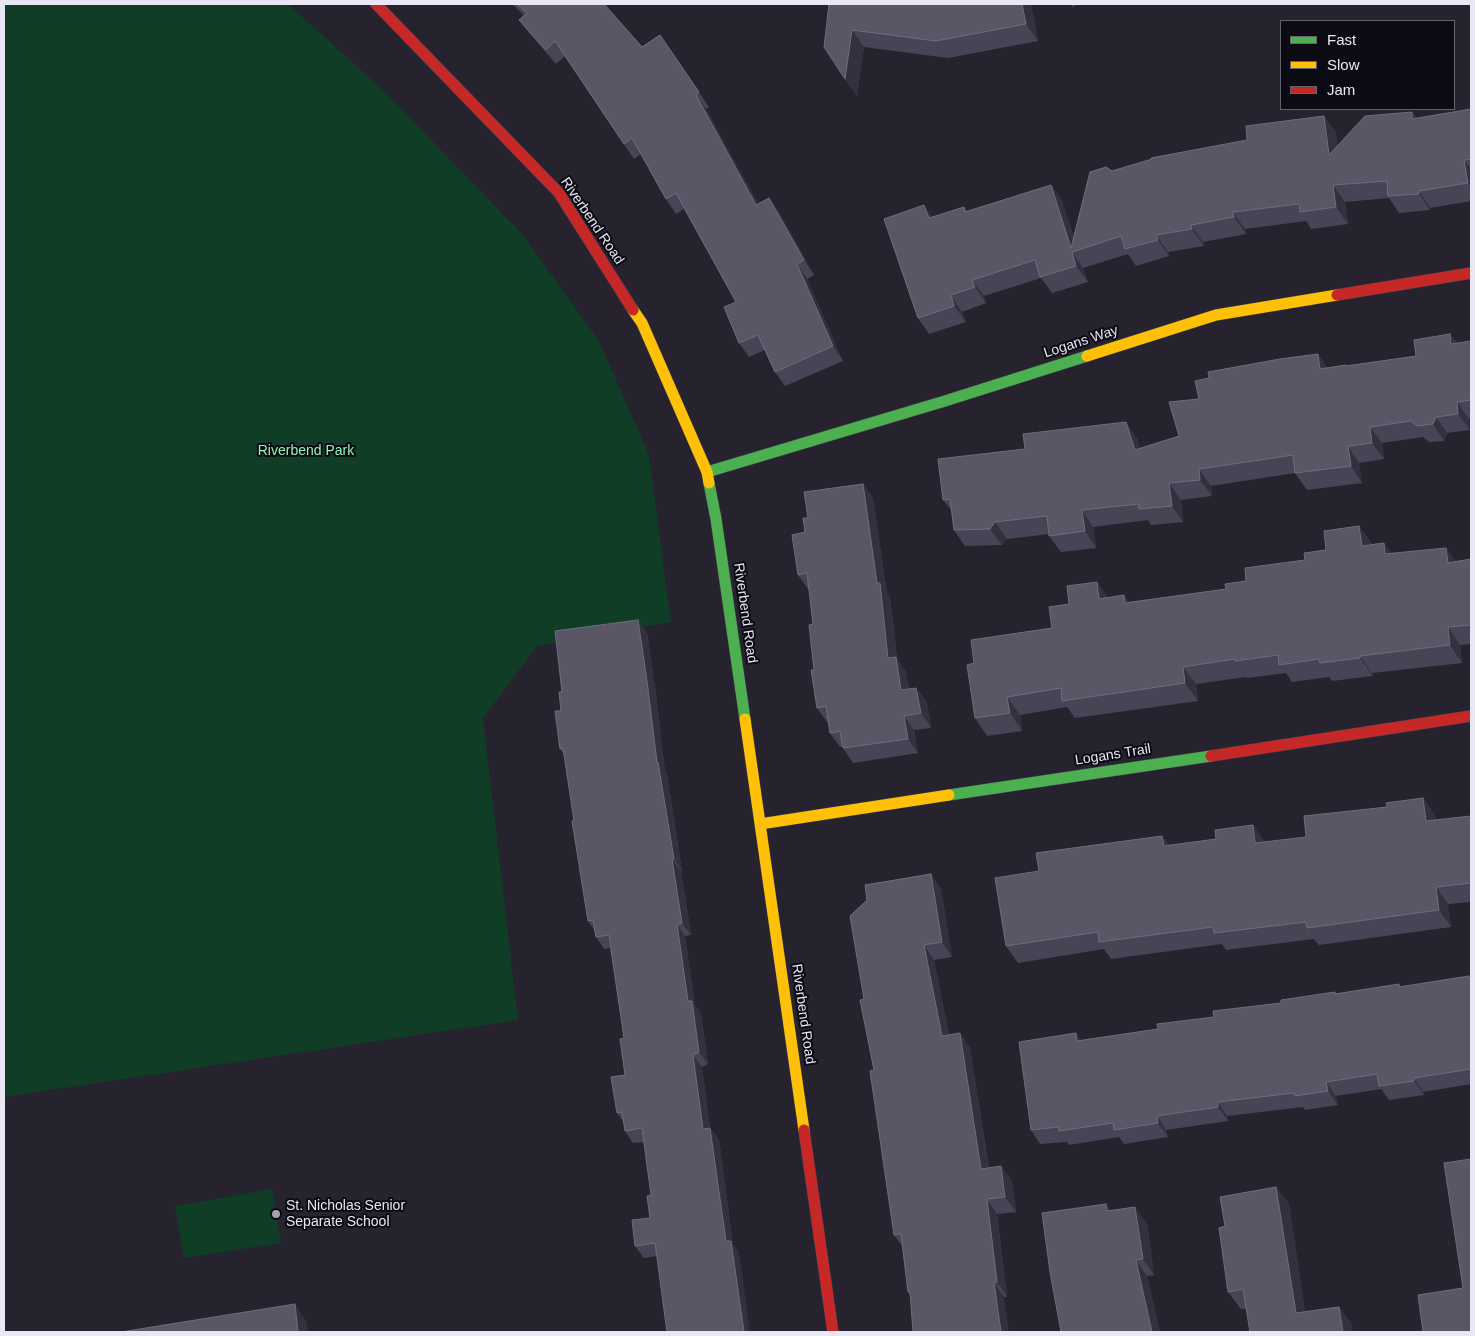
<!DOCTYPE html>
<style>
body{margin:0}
#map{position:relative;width:1475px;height:1336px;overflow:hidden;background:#26232f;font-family:Arial,sans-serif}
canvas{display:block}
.frame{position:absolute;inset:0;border:5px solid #e9e6f5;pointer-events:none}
.legend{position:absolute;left:1280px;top:20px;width:175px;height:90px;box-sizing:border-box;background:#0c0a13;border:1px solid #64626d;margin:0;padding:6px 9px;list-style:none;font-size:15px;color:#e9e6f5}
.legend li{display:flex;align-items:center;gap:10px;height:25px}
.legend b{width:25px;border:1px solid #64626d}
</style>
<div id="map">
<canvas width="1475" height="1336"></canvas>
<div class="frame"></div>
<ul class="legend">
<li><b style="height:6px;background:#4caf50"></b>Fast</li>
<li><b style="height:6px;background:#ffc107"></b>Slow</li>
<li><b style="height:6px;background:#c62828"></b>Jam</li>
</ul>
</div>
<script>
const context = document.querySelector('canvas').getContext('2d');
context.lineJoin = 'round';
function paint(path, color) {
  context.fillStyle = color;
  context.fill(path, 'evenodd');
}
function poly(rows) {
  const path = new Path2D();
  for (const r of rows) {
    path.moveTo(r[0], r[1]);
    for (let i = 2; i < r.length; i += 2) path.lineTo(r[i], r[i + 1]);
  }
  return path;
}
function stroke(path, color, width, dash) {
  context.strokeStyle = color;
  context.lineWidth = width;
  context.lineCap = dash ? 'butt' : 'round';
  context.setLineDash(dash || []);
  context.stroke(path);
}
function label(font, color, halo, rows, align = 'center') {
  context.font = font + ' Arial,sans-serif';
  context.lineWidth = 4;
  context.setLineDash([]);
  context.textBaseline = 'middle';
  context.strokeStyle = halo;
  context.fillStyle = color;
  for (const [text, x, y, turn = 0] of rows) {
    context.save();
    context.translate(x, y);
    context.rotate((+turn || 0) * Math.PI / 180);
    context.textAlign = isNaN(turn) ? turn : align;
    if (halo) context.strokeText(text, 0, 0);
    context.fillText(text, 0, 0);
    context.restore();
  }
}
const green = poly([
 [4,4,288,4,383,90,522,234,599,341,649,455,671,622,537,646,483,718,518,1020,4,1097],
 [272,1189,281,1243,184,1258,175,1206]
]);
const fast = poly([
 [707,472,945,401,1087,356],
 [709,483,716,519,745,719],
 [949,795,1211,756]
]);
const slow = poly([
 [633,310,642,323,707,472,709,483],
 [1087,356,1216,315,1337,295],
 [745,719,804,1130],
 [760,824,949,795]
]);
const jam = poly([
 [376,4,559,193,633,310],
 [1337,295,1471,273],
 [1211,756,1471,716],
 [804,1130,833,1332]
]);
const wall = poly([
 [512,4,604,4,642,47,660,35,709,107,706,109,758,204,779,212,814,275,807,279,843,361,785,386,775,372,765,350,749,357,739,343,736,302,684,209,676,214,666,199,641,154,634,159,565,56,556,64,530,34,519,20,524,15],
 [829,4,1031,4,1038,41,948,58,864,47,857,96,845,79],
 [1070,4,1077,4,1073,7],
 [1471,109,1471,201,1430,208,1430,210,1399,213,1389,198,1345,202,1348,224,1311,229,1306,221,1245,229,1246,234,1203,242,1204,246,1168,252,1169,256,1136,266,1128,254,1083,268,1088,282,1052,293,1041,278,984,296,986,303,962,312,966,322,929,334,918,318,933,217,964,207,967,211,1051,185,1062,201,1074,237,1112,171,1336,132,1337,146,1412,112,1417,118],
 [1450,334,1457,343,1471,341,1471,419,1469,419,1470,430,1447,433,1444,441,1429,442,1423,437,1382,443,1384,459,1359,463,1362,483,1307,490,1295,473,1211,486,1212,496,1181,500,1183,522,1151,525,1148,520,1093,527,1096,548,1061,552,1049,536,1049,534,1007,539,1002,545,965,546,954,530,952,511,943,500,1137,438,1140,448,1179,436,1209,378,1318,354,1327,368,1346,365,1347,366,1416,356],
 [863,484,873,498,887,593,890,597,897,658,906,672,909,689,916,688,927,702,931,728,914,730,918,753,853,763,843,748,843,746,840,747,830,733,828,722,827,722,817,708,814,670,813,624,809,589,808,589,798,575,808,518],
 [1359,526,1372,544,1384,543,1391,553,1446,548,1456,561,1471,559,1471,644,1460,645,1462,663,1372,673,1373,676,1332,681,1329,677,1292,682,1286,673,1247,678,1246,677,1196,684,1198,701,1075,718,1067,707,1020,715,1022,731,987,736,975,718,974,663,1052,628,1069,604,1097,582,1108,598,1129,602,1226,589,1305,560,1326,550],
 [647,632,656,694,665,772,667,774,682,871,681,871,691,935,685,936,695,1005,701,1013,708,1064,702,1067,710,1128,719,1140,733,1244,739,1253,657,1256,644,1258,635,1246,650,1218,651,1195,644,1142,633,1143,625,1131,624,1123,617,1113,625,1075,624,1038,610,948,604,949,596,937,595,931,588,921,574,821,564,754,560,749,561,711,562,692],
 [1423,798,1435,815,1436,820,1471,816,1471,902,1448,904,1451,927,1319,945,1314,939,1226,950,1222,944,1111,959,1104,949,1018,963,1006,946,1039,871,1162,836,1169,845,1216,839,1253,825,1264,842,1306,837,1387,807],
 [931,874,941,889,952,957,934,960,949,1035,960,1033,970,1048,989,1168,1001,1166,1012,1181,1016,1212,997,1214,1007,1297,910,1295,908,1292,902,1246,894,1235,874,1070,864,999],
 [1469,976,1471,979,1471,1084,1423,1092,1424,1095,1389,1100,1381,1089,1336,1096,1338,1105,1305,1110,1303,1107,1227,1116,1228,1121,1166,1130,1168,1137,1124,1144,1119,1137,1069,1145,1067,1142,1040,1144,1031,1130,1081,1040,1158,1029,1214,1017,1335,992,1337,994,1399,984,1401,987],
 [1276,1187,1289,1204,1305,1312,1339,1307,1352,1325,1246,1309,1241,1309,1228,1292,1225,1226],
 [1111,1210,1147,1223,1154,1275,1147,1276,1160,1332]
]);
const shadedWall = poly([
 [1022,4,1031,4,1038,41,1026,24],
 [852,30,864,47,857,96,845,79],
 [696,95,706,109,767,219,756,205],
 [1412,112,1423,128,1412,119],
 [1324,116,1336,132,1341,172,1329,155],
 [1464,160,1471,169,1471,187,1468,183],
 [1051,185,1062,201,1078,250,1071,248],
 [1333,185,1345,202,1348,224,1336,207],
 [1419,191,1430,208,1430,210,1419,194],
 [769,198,779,212,814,275,804,260],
 [924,205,936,221,929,218],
 [1233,212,1245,229,1246,234,1234,217],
 [1191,225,1203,242,1204,246,1192,229],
 [1156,235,1168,252,1169,256,1158,240],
 [1072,252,1083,268,1088,282,1076,266],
 [797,264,807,279,843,361,833,346],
 [972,280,984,296,986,303,975,287],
 [951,295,962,312,966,322,954,306],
 [1450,334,1462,351,1451,344],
 [1318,354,1329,371,1320,369],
 [1457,402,1469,419,1470,430,1458,414],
 [1436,417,1447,433,1444,441,1433,424],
 [1126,422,1137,438,1146,466,1135,450],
 [1370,427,1382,443,1384,459,1372,443],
 [1348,446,1359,463,1362,483,1351,466],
 [1199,469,1211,486,1212,496,1200,480],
 [1169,483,1181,500,1183,522,1172,506],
 [863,484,873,498,887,593,890,597,897,658,906,672,911,704,901,690,888,658],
 [1082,510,1093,527,1096,548,1085,531],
 [995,522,1007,539,1002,545,990,529],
 [1359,526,1371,543,1374,564,1362,546],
 [1384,543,1396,560,1385,554],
 [1446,548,1459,565,1448,563],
 [1097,582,1109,600,1099,599],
 [1124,595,1137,613,1125,603],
 [638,620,647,632,656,694,665,772,667,774,682,871,674,859,657,762],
 [1448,627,1460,645,1462,663,1450,645],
 [1360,656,1372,673,1373,676,1360,658],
 [1183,667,1196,684,1198,701,1185,683],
 [916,688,927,702,931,728,921,713],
 [1007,697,1020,715,1022,731,1010,713],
 [904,716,914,730,918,753,908,739],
 [1423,798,1435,815,1438,838,1426,821],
 [1253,825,1265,842,1255,843],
 [1162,836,1174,853,1164,846],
 [672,859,681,871,691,935,682,923],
 [931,874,941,889,952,957,942,942],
 [1436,887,1448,904,1451,927,1439,910],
 [677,924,685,936,695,1005,701,1013,708,1064,699,1052,688,1001],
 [924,945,934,960,952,1051,942,1036],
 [960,1033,970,1048,991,1184,981,1169],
 [1076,1033,1086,1048,1077,1041],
 [693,1055,702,1067,710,1128,719,1140,733,1244,739,1253,750,1332,744,1332,703,1129],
 [1414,1078,1423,1092,1424,1095,1414,1081],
 [1326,1082,1336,1096,1338,1105,1328,1091],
 [1218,1102,1227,1116,1228,1121,1218,1107],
 [1157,1116,1166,1130,1168,1137,1158,1123],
 [1001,1166,1012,1181,1016,1212,1005,1197],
 [1276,1187,1289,1204,1308,1331,1296,1313],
 [987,1199,997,1214,1007,1297,997,1282],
 [1106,1204,1118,1220,1107,1211],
 [1135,1207,1147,1223,1154,1275,1143,1259],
 [1136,1260,1147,1276,1160,1332,1152,1332],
 [994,1282,1004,1297,1009,1332,1001,1332],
 [295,1304,307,1322,308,1332,298,1332],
 [1339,1307,1352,1325,1353,1332,1343,1332]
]);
const building = poly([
 [517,4,604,4,642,47,660,35,699,92,696,95,756,205,769,198,804,260,797,264,833,346,775,372,758,335,739,343,724,307,736,302,676,193,666,199,632,138,624,144,555,41,546,50,519,20,527,13,517,4],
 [829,4,1022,4,1026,24,936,41,852,30,845,79,824,47,829,4],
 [1471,109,1471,159,1464,160,1468,183,1419,191,1419,194,1388,196,1387,181,1333,185,1336,207,1300,212,1299,204,1233,212,1234,217,1191,225,1192,229,1156,235,1158,240,1125,249,1121,236,1072,252,1076,266,1040,277,1035,260,972,280,975,287,951,295,954,306,918,318,884,219,924,205,929,218,964,207,965,212,1051,185,1071,248,1090,172,1106,167,1112,171,1152,159,1151,158,1247,140,1246,126,1324,116,1329,155,1365,116,1412,112,1412,119,1471,109],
 [1450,334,1451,344,1471,341,1471,400,1457,402,1458,414,1436,417,1433,424,1417,426,1411,421,1370,427,1372,443,1348,446,1351,466,1295,473,1293,455,1199,469,1200,480,1169,483,1172,506,1139,509,1139,504,1082,510,1085,531,1049,536,1047,516,995,522,990,529,954,530,950,499,943,500,938,459,1025,449,1023,434,1126,422,1135,450,1179,436,1169,402,1199,399,1195,381,1209,378,1208,372,1280,359,1318,354,1320,369,1346,365,1346,366,1416,356,1414,340,1450,334],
 [863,484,877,583,880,583,888,658,896,657,901,690,916,688,921,713,904,716,908,739,843,748,840,731,830,733,826,706,817,708,811,670,814,670,809,625,813,624,807,573,798,575,792,535,805,532,803,518,808,518,804,492,863,484],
 [1359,526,1362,546,1384,543,1385,554,1446,548,1448,563,1471,559,1471,625,1448,627,1450,645,1360,656,1360,658,1320,663,1319,659,1279,665,1278,655,1235,661,1235,659,1183,667,1185,683,1062,701,1061,688,1007,697,1010,713,975,718,967,665,974,663,971,640,1052,628,1049,607,1069,604,1067,586,1097,582,1099,599,1124,595,1125,603,1226,589,1225,584,1246,581,1245,568,1305,560,1304,553,1326,550,1324,531,1359,526],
 [638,620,647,681,657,762,658,762,674,859,672,859,682,923,677,924,688,1001,692,1001,699,1052,693,1055,703,1129,710,1128,726,1241,731,1241,744,1332,667,1332,655,1243,635,1246,632,1220,650,1218,647,1196,651,1195,642,1128,625,1131,622,1112,617,1113,611,1077,625,1075,620,1039,624,1038,609,935,596,937,593,920,588,921,572,821,574,821,563,748,560,749,555,711,561,711,559,692,562,692,555,631,638,620],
 [1423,798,1426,821,1471,816,1471,883,1436,887,1439,910,1307,928,1306,922,1214,933,1213,927,1099,942,1098,932,1006,946,995,878,1039,871,1036,853,1162,836,1164,846,1216,839,1215,830,1253,825,1255,843,1306,837,1304,816,1387,807,1386,803,1423,798],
 [931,874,942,942,924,945,942,1036,960,1033,981,1169,1001,1166,1005,1197,987,1199,997,1282,994,1282,1001,1332,913,1332,910,1292,908,1292,901,1234,894,1235,870,1071,874,1070,860,1000,864,999,850,916,867,900,865,885,931,874],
 [1469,976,1469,979,1471,979,1471,1069,1414,1078,1414,1081,1379,1086,1377,1074,1326,1082,1328,1091,1295,1096,1294,1093,1218,1102,1218,1107,1157,1116,1158,1123,1114,1130,1113,1123,1059,1131,1059,1127,1031,1130,1019,1042,1076,1033,1077,1041,1158,1029,1157,1024,1214,1017,1213,1011,1281,1003,1281,1000,1335,992,1335,994,1399,984,1399,987,1469,976],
 [1471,1159,1471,1332,1423,1332,1418,1295,1463,1288,1444,1163,1471,1159],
 [1276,1187,1296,1313,1339,1307,1343,1332,1250,1332,1243,1289,1228,1292,1219,1228,1225,1226,1220,1197,1276,1187],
 [1106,1204,1107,1211,1135,1207,1143,1259,1136,1260,1152,1332,1061,1332,1050,1272,1042,1213,1106,1204],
 [295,1304,298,1332,121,1332,295,1304]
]);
const markers = [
 [276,1214,5,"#a5a2b0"]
];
const streetNames = [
 ["Riverbend Road",592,221,56],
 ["Logans Way",1081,342,-18],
 ["Riverbend Road",745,613,82],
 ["Logans Trail",1113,755,-9],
 ["Riverbend Road",803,1014,82]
];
const parkNames = [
 ["Riverbend Park",306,451]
];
const poiNames = [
 ["St. Nicholas Senior",286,1206],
 ["Separate School",286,1222]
];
paint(green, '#103d25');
stroke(fast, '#43404b', 12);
stroke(slow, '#43404b', 12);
stroke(jam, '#43404b', 12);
stroke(fast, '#4caf50', 11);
stroke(slow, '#ffc107', 11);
stroke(jam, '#c62828', 11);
paint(wall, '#494455');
paint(shadedWall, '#34303f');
paint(building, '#5a5666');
stroke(building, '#716c7d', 1);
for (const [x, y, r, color] of markers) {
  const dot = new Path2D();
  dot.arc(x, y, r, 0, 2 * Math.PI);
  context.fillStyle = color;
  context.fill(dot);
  stroke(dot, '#0c0a13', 2);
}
label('14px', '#e9e6f5', '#0c0a13', streetNames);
label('14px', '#94f3b5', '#0c0a13', parkNames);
label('14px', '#e9e6f5', '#0c0a13', poiNames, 'left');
</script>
